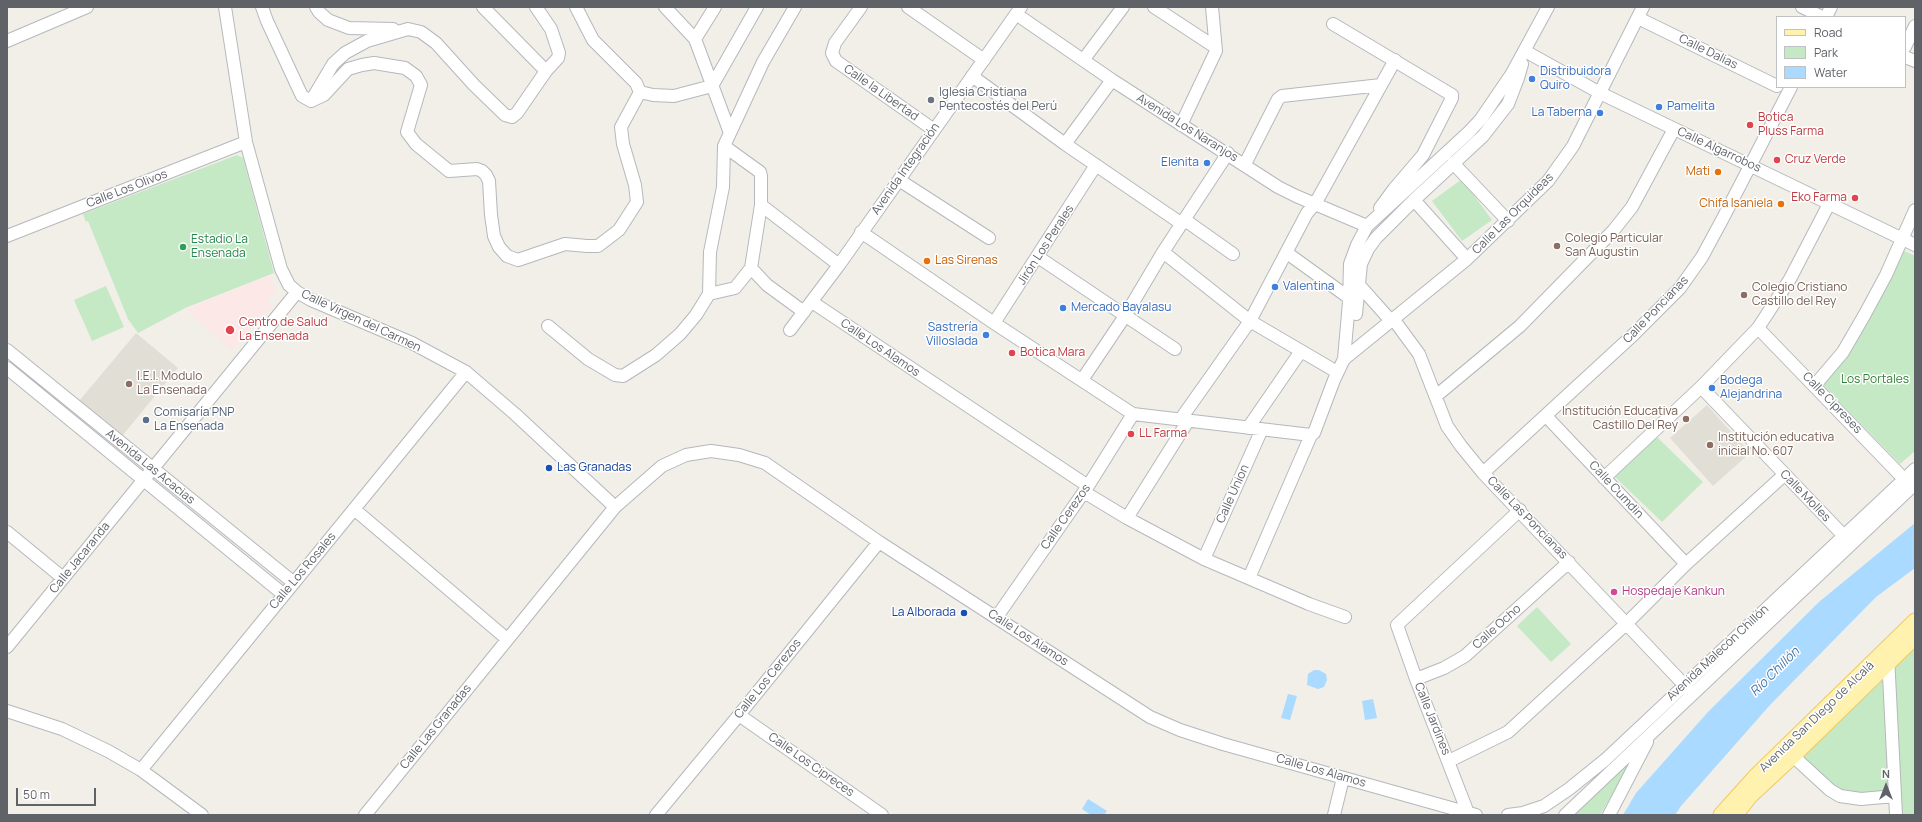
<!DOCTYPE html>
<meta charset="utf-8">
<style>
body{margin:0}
#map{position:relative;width:1922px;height:822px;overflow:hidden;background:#f1efe8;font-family:Manrope,sans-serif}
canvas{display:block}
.frame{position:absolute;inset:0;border:8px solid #5f6368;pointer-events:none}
.legend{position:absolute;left:1776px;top:16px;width:130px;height:72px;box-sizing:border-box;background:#fff;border:1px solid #bfc1c3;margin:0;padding:5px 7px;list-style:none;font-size:12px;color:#5f6368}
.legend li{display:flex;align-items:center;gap:8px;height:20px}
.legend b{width:20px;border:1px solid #bfc1c3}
.north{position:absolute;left:1866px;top:766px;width:40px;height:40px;-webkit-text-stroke:3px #fff;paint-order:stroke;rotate:0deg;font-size:11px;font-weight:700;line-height:16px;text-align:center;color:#5f6368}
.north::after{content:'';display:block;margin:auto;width:14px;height:18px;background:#5f6368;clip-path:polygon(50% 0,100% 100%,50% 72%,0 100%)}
.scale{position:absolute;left:16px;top:788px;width:80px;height:18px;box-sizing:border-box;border:2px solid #5f6368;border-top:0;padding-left:5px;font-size:12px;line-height:14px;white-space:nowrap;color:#5f6368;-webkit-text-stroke:3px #fff;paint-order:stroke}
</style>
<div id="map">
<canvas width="1922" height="822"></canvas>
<div class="frame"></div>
<ul class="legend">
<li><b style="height:5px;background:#fff2af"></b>Road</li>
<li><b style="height:11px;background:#c5e8c5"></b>Park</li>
<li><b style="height:11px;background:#aadaff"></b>Water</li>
</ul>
<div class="north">N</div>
<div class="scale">50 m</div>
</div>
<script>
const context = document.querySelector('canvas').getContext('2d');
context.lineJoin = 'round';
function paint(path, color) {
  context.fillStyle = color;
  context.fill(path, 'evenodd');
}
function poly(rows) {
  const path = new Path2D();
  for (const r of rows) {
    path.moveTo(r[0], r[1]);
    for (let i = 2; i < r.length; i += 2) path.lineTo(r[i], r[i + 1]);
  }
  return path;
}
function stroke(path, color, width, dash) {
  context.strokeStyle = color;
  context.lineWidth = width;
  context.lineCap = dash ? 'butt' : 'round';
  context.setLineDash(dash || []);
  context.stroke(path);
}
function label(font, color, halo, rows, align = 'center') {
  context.font = font + ' Manrope,sans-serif';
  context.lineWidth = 3;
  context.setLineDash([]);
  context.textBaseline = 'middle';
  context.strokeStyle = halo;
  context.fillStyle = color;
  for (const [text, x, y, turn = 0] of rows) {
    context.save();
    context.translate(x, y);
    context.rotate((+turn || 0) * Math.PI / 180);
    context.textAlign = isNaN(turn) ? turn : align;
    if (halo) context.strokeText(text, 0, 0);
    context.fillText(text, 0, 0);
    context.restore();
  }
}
const education = poly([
 [136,333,178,368,122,436,79,401],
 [1707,405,1750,453,1713,486,1670,438]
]);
const medical = poly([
 [271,275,276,292,267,301,272,305,232,351,186,309]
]);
const green = poly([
 [237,155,243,158,274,273,185,308,138,333,128,319,88,221,86,222,83,214],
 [1462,179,1492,220,1462,241,1432,201],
 [1902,250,1915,256,1915,451,1900,464,1822,384],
 [106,286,124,327,92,341,74,300],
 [1656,436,1703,482,1662,522,1615,477],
 [1537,607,1571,644,1551,662,1517,626],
 [1915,643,1915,815,1901,815,1892,665],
 [1885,672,1891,792,1842,793,1799,757],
 [1633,759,1600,815,1570,815]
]);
const water = poly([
 [1915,523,1915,568,1876,597,1770,705,1681,806,1675,815,1623,815,1636,793,1708,712,1819,602],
 [1314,670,1319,670,1326,674,1327,680,1324,687,1318,689,1307,685,1308,674],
 [1288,694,1297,696,1290,720,1281,718],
 [1373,699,1377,718,1365,720,1362,701],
 [1088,799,1107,811,1104,815,1091,815,1082,809]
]);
const minor = poly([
 [225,7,246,142,281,269,289,285,297,292,311,300,412,343,466,372,515,414,615,507],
 [262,7,267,21,302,96,311,101,324,95,348,69,362,65,374,63,405,68,416,76,421,85,407,132,416,144,449,171,477,169,482,171,486,175,489,181,491,215,494,236,499,247,507,256,518,260,565,244,587,246,598,246,619,230,637,202,635,185,623,144,621,127,640,92,636,83,593,40,576,7],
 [316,7,319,12,328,20,349,28,393,29],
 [483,7,546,71],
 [665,7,695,39,730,133],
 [861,7,835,43,832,53,836,61,934,130],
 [908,7,984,60],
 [1154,7,1215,47],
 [1802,7,1822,17],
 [1016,14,1112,80,1278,187,1296,196,1367,226],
 [1826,17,1831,7],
 [1638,18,1777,86],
 [1333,24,1452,95,1452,98,1423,155,1394,189,1380,208],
 [695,39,715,7],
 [7,41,87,7],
 [1905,47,1915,26],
 [1525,51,1600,93,1915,245],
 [1905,57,1915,61],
 [1084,59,1123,7],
 [972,76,1065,144,1182,224],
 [640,92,653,95,674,96,712,86,757,7],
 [311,101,333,64,345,53,367,41,408,29,421,32,436,43,474,85,505,115,512,117,517,113,546,71,558,58,559,53,551,29,536,7],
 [1181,125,1216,51,1212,7],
 [1065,144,1112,80],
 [724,146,760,172,761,176,761,205,751,268,767,285,804,312],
 [1453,163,1508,221],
 [1245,164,1278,99,1282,96,1381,85],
 [899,180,989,238],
 [1414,200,1467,259],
 [761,205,839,265],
 [1185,220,1233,254],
 [861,232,994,323,1133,414,1311,435],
 [7,236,246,142],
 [1163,252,1250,321,1337,372],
 [1287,253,1348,297],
 [1038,257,1175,349],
 [1359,285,1392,322],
 [709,294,735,288,751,268],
 [812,302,1088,486],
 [1356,314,1361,264,1368,249,1376,238,1414,200,1483,136,1508,104,1518,78,1522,64],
 [1394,320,1419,354,1447,426,1461,446,1483,473,1693,694],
 [994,323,1096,165],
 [548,326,588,359,615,375,623,376,656,355,680,334,696,315,709,294,710,252,723,187,724,146,763,62,795,7],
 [1758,328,1904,479],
 [790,330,839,265,1021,7],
 [7,350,294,583],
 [1344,359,1467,259,1548,181,1573,146,1643,7],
 [7,368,283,594],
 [1082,380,1125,316,1163,252,1228,153],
 [1815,385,1843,352,1865,314,1886,275,1915,210],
 [1701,387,1844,536],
 [1436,396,1520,326,1613,231,1632,207,1674,129],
 [1546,416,1686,564],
 [1180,420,1250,321,1307,213,1315,204,1395,60],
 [1248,428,1301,351],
 [1483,473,1633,335,1680,288,1702,257,1722,220,1791,87],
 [1604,478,1701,387,1758,328,1790,279,1829,204],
 [1084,492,1127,518,1204,559,1309,604,1345,617],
 [354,509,507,639],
 [1127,518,1188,421],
 [7,532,63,578],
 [1204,559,1262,429],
 [1249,578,1311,435,1314,433,1334,380,1344,359,1349,302,1350,264,1357,245,1367,226,1469,132,1481,119,1511,75,1548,7],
 [996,618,1088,486,1133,414],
 [7,647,297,292],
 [1888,656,1896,815],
 [1416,679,1444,668,1465,656,1569,562],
 [7,711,62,729,108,751,141,770,202,815],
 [739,715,882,815],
 [1793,756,1830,790,1840,796,1861,799,1895,796],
 [1449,761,1508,732,1627,623,1686,564,1784,475],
 [141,770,466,372],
 [1468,813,1416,679,1397,625,1520,510],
 [365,815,615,507,662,466,686,455,711,451,739,455,765,463,879,542,1150,717,1180,730,1223,744,1476,815],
 [656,815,739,715,879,542],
 [1334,815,1343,778],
 [1508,815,1523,813,1544,806,1569,789,1605,760,1915,469],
 [1565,815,1915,484],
 [1609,815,1647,742]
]);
const major = poly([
 [1721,815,1757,775,1915,621],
 [1735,815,1750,796,1793,756,1915,637]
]);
const markers = [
 [1532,79,4,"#3f7fe0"],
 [931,100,4,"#6b7280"],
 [1659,107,4,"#3f7fe0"],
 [1600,113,4,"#3f7fe0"],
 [1750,125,4,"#e0444e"],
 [1777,160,4,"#e0444e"],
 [1207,163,4,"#3f7fe0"],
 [1718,172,4,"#e8710a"],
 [1855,198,4,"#e0444e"],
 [1781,204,4,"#e8710a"],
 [1557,246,4,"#8d6e63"],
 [183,247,4,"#2e9e5b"],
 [927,261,4,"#e8710a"],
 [1275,287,4,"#3f7fe0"],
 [1744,295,4,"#8d6e63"],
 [1063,308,4,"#3f7fe0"],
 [230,330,5,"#e0444e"],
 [986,335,4,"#3f7fe0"],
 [1012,353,4,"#e0444e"],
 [129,384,4,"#8d6e63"],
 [1712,388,4,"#3f7fe0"],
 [1686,419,4,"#8d6e63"],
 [146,420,4,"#5c6f8a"],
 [1131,434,4,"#e0444e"],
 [1710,445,4,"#8d6e63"],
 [549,468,4,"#1a4fb4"],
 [1614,592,4,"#d1479c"],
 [964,613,4,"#1a4fb4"]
];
const streetNames = [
 ["Calle Dalias",1708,52,26],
 ["Calle la Libertad",881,93,35],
 ["Avenida Los Naranjos",1187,128,32],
 ["Calle Algarrobos",1719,150,25],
 ["Avenida Integración",906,169,-55],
 ["Calle Los Olivos",127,189,-21],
 ["Calle Las Orquídeas",1513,214,-45],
 ["Jirón Los Perales",1046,245,-57],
 ["Calle Poncianas",1656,310,-46],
 ["Calle Virgen del Carmen",361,321,25],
 ["Calle Los Alamos",880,348,34],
 ["Calle Cipreses",1832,403,46],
 ["Avenida Las Acacias",150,467,39],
 ["Calle Cumdin",1616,490,47],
 ["Calle Union",1233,494,-66],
 ["Calle Molles",1805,496,46],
 ["Calle Cerezos",1066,517,-55],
 ["Calle Las Poncianas",1527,518,46],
 ["Calle Jacaranda",80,558,-51],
 ["Calle Los Rosales",303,571,-50],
 ["Calle Ocho",1497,627,-42],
 ["Calle Los Alamos",1028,638,33],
 ["Avenida Malecón Chillón",1718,653,-43],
 ["Calle Los Cerezos",768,679,-51],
 ["Avenida San Diego de Alcalá",1817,717,-44],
 ["Calle Jardines",1432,719,68],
 ["Calle Las Granadas",436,727,-51],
 ["Calle Los Cipreces",811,765,35],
 ["Calle Los Alamos",1321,771,16]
];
const shopNames = [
 ["Distribuidora",1540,72],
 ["Quiro",1540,86],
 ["Pamelita",1667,107],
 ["La Taberna",1592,113,"right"],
 ["Elenita",1199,163,"right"],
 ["Valentina",1283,287],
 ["Mercado Bayalasu",1071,308],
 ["Sastrería",978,328,"right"],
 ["Villoslada",978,342,"right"],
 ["Bodega",1720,381],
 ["Alejandrina",1720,395]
];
const worshipNames = [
 ["Iglesia Cristiana",939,93],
 ["Pentecostés del Perú",939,107]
];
const healthNames = [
 ["Botica",1758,118],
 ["Pluss Farma",1758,132],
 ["Cruz Verde",1785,160],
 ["Eko Farma",1847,198,"right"],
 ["Centro de Salud",239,323],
 ["La Ensenada",239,337],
 ["Botica Mara",1020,353],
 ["LL Farma",1139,434]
];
const foodNames = [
 ["Mati",1710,172],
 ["Chifa Isaniela",1773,204],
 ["Las Sirenas",935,261,"left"]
];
const educationNames = [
 ["Colegio Particular",1565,239],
 ["San Augustin",1565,253],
 ["Colegio Cristiano",1752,288],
 ["Castillo del Rey",1752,302],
 ["I.E.I. Modulo",137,377],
 ["La Ensenada",137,391],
 ["Institución Educativa",1678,412,"right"],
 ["Castillo Del Rey",1678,426,"right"],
 ["Institución educativa",1718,438],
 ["inicial No. 607",1718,452]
];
const leisureNames = [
 ["Estadio La",191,240],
 ["Ensenada",191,254]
];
const parkNames = [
 ["Los Portales",1875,380]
];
const serviceNames = [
 ["Comisaría PNP",154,413],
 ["La Ensenada",154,427]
];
const transitNames = [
 ["Las Granadas",557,468],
 ["La Alborada",956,613,"right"]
];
const hotelNames = [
 ["Hospedaje Kankun",1622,592]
];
const waterNames = [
 ["Río Chillón",1775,672,-45]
];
paint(education, '#e1ded6');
paint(medical, '#fce8e6');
paint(green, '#c5e8c5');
paint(water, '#aadaff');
stroke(minor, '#b5b8bc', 14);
stroke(major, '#f2c960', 17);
stroke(minor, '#fff', 12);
stroke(major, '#fff2af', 15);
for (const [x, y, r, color] of markers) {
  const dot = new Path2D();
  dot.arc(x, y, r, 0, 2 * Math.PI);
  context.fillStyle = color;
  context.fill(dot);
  stroke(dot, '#fff', 1.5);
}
label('12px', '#5f6368', '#fff', streetNames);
label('12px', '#366cbe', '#fff', shopNames, 'left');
label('12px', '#5b616d', '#fff', worshipNames, 'left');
label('12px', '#be3a42', '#fff', healthNames, 'left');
label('12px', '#c56008', '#fff', foodNames, 'right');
label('12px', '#785e54', '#fff', educationNames, 'left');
label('12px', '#27864d', '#fff', leisureNames, 'left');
label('12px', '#348238', '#fff', parkNames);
label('12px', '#4e5e75', '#fff', serviceNames, 'left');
label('12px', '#164399', '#fff', transitNames, 'left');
label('12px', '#b23c85', '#fff', hotelNames, 'left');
label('italic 13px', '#4174aa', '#fff', waterNames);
</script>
